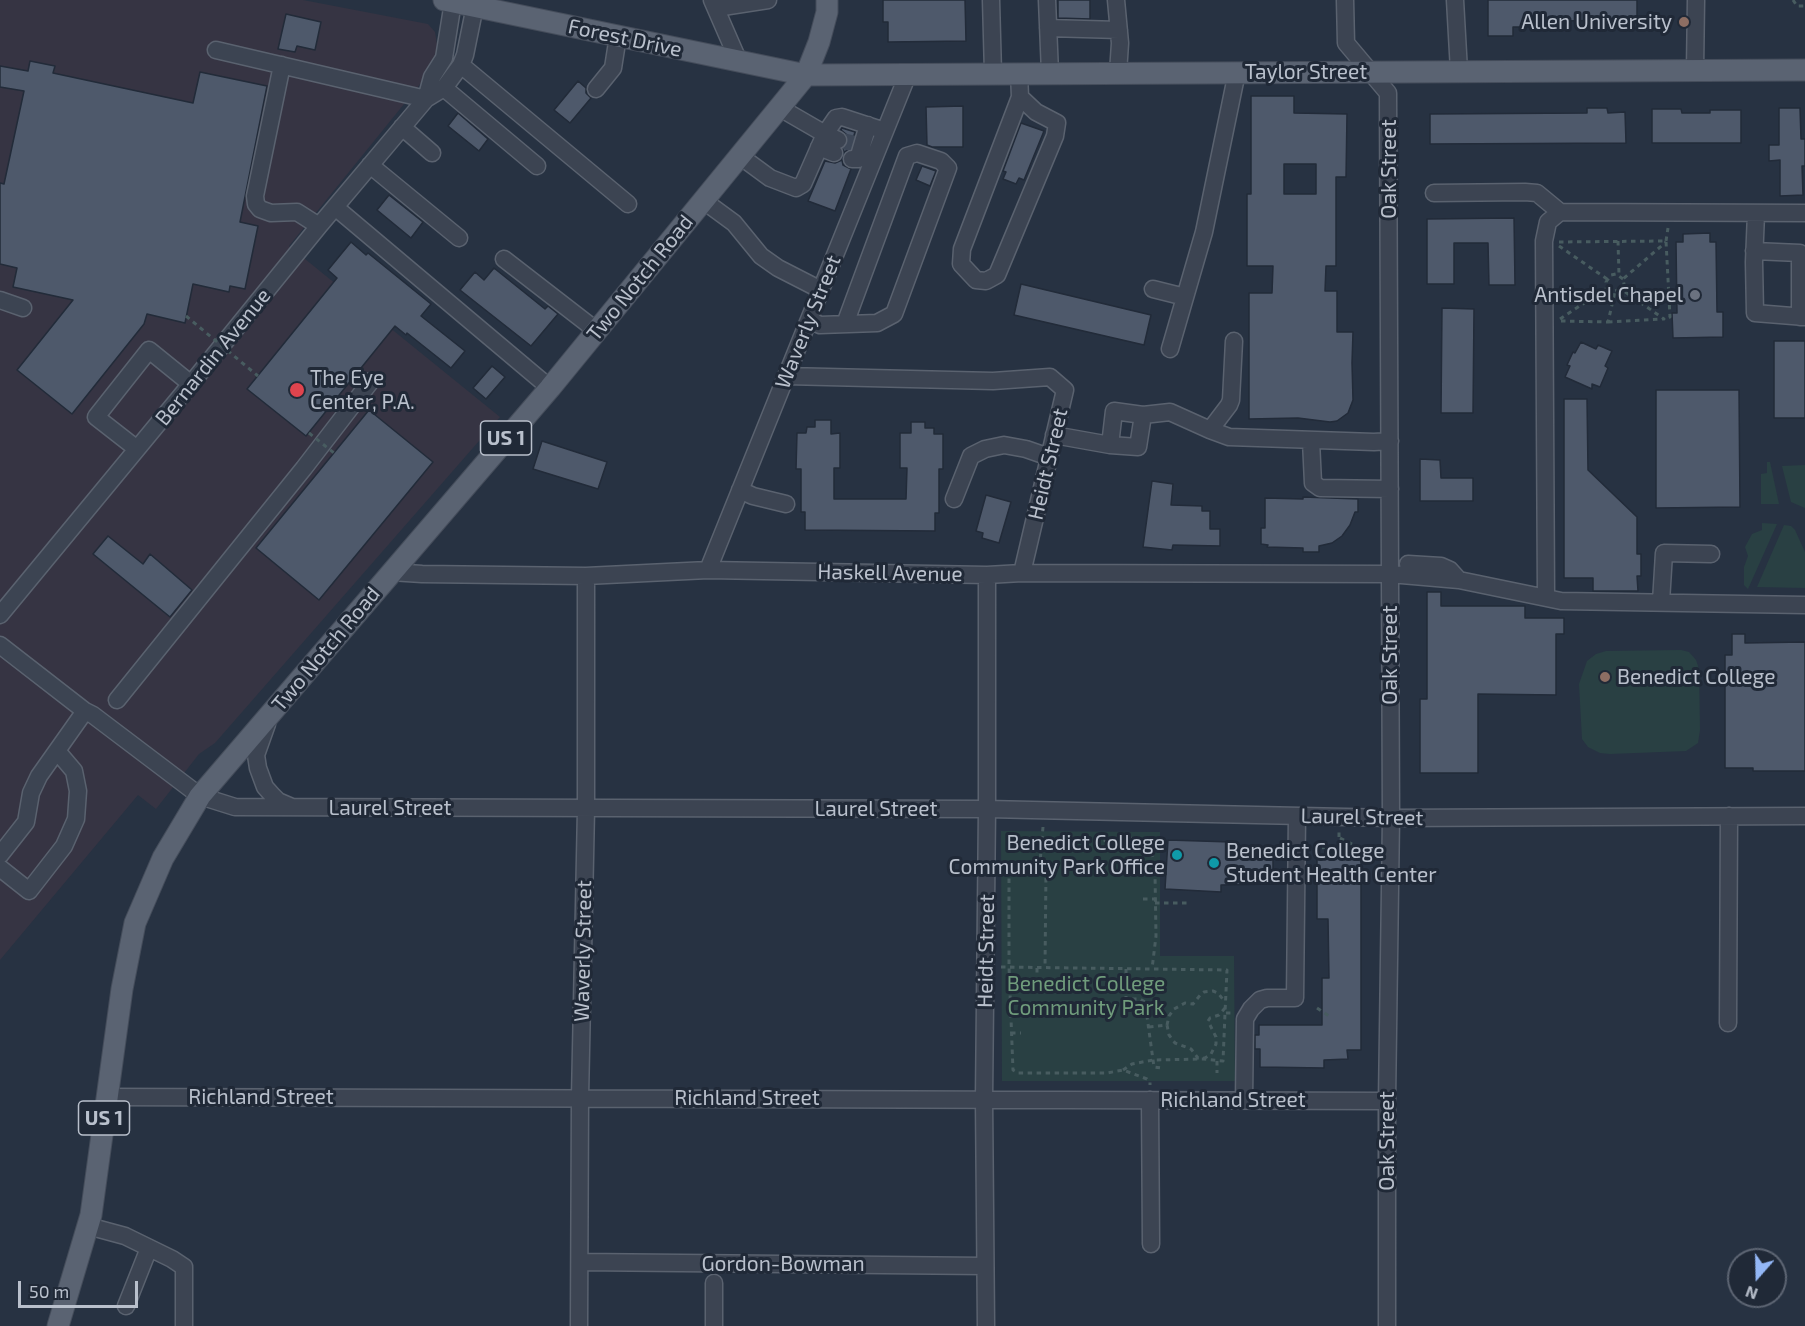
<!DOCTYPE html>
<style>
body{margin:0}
#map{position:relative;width:1805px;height:1326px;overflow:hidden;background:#273242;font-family:"Exo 2",sans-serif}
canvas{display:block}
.north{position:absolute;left:1727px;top:1248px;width:60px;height:60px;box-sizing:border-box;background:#202937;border:2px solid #5d6573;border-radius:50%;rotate:200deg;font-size:16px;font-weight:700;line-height:24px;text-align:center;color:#b9c0cc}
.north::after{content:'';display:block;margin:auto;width:21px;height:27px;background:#93b7f6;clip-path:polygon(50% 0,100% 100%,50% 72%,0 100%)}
.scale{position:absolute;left:18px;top:1281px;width:120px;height:27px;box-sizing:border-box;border:3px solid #b9c0cc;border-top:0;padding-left:8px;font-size:18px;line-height:21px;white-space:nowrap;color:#b9c0cc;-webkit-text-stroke:4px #202937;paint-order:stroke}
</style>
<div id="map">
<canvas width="1805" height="1326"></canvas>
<div class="north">N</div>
<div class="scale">50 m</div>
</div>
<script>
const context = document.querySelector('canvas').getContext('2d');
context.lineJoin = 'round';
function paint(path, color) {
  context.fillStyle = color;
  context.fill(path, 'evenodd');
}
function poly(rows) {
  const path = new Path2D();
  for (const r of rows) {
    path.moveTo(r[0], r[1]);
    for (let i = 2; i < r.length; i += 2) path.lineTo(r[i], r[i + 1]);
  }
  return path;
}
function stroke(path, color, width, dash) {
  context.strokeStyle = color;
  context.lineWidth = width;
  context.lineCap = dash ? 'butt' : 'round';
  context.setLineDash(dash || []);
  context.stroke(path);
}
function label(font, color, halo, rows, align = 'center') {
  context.font = font + ' "Exo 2",sans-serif';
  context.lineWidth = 6;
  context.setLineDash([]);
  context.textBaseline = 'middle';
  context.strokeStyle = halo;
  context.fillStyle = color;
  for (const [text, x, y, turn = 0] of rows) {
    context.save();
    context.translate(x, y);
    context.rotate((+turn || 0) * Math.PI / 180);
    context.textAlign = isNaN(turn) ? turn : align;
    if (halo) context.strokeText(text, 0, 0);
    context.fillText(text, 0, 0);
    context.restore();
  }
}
const medical = poly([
 [0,0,303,0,428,24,435,32,437,44,434,67,289,246,500,417,215,743,199,754,156,809,138,795,0,960]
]);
const green = poly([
 [1767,462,1770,462,1779,504,1761,504,1761,474,1767,473],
 [1805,465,1805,508,1791,502,1782,466],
 [1762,523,1777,524,1748,589,1744,585,1744,567,1748,556,1745,547,1752,534,1762,530],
 [1784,525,1791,526,1795,530,1805,552,1805,588,1757,587],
 [1681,650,1689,652,1696,660,1699,669,1700,730,1698,743,1686,751,1610,754,1600,753,1588,747,1582,739,1579,684,1587,661,1596,654,1606,651],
 [1001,831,1160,832,1160,956,1234,956,1235,1081,1002,1081]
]);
const building = poly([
 [883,0,965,0,966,41,888,42,888,22,883,22,883,0],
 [1058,0,1090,0,1090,19,1058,18,1058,0],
 [1488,0,1637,0,1637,20,1556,21,1556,27,1513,27,1513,36,1488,36,1488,0],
 [286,14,321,22,315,50,297,46,295,52,278,49,286,14],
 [30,61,55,66,53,73,193,103,200,72,267,86,240,222,258,226,245,289,230,286,229,292,193,284,185,323,147,314,144,324,72,414,17,370,73,300,13,287,17,268,0,264,0,183,4,184,24,91,0,87,0,66,28,71,30,61],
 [578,81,586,88,586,93,591,98,570,123,554,110,578,81],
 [1251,96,1294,96,1294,113,1347,114,1346,177,1336,177,1336,266,1326,266,1325,291,1337,291,1337,332,1353,332,1352,363,1353,400,1348,413,1337,421,1330,422,1298,418,1249,419,1249,293,1272,293,1273,266,1247,266,1247,194,1251,194,1251,96],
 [1284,164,1316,164,1316,194,1284,194,1284,164],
 [963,106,963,147,932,147,927,145,926,107,963,106],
 [1587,108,1607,108,1608,113,1625,112,1626,143,1430,144,1430,114,1587,113,1587,108],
 [1779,108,1800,108,1801,139,1805,139,1805,166,1802,166,1803,195,1780,196,1780,160,1769,161,1769,145,1779,145,1779,108],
 [1652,109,1681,109,1682,113,1710,113,1710,110,1741,110,1741,143,1652,143,1652,109],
 [458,113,488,139,479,151,448,126,458,113],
 [1021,123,1044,131,1024,180,1019,178,1016,184,1003,179,1006,172,1003,171,1021,123],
 [842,128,855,132,850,149,844,152,843,149,847,145,848,138,846,134,841,130,842,128],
 [842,160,843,165,851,169,835,211,808,201,825,161,835,163,842,160],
 [922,166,936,171,930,186,916,180,922,166],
 [389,195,423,222,411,238,377,210,389,195],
 [1514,218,1515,285,1489,285,1488,243,1454,243,1454,284,1427,284,1427,219,1514,218],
 [1710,233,1710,242,1716,242,1717,312,1723,312,1723,337,1673,338,1672,313,1677,313,1676,242,1683,242,1683,234,1710,233],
 [351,242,366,255,368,253,431,304,421,316,465,351,451,368,407,333,406,335,395,326,306,436,247,389,337,278,328,270,351,242],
 [494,268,545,309,548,306,558,314,531,346,460,290,475,272,484,280,494,268],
 [1021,284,1151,315,1144,345,1014,315,1021,284],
 [1442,308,1474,309,1473,413,1441,413,1442,308],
 [1774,341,1805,341,1805,418,1774,418,1774,341],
 [1581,342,1596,349,1598,345,1612,351,1605,366,1608,368,1600,387,1592,384,1592,389,1565,377,1570,366,1567,365,1573,352,1575,353,1581,342],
 [492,366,505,377,486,399,473,388,492,366],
 [1656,390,1739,390,1740,507,1656,508,1656,390],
 [1564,399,1587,399,1588,470,1637,517,1637,554,1641,554,1641,576,1637,576,1638,591,1593,591,1593,578,1564,578,1564,399],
 [369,410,433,462,319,600,256,548,369,410],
 [815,420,831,420,831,434,840,433,840,468,834,468,834,499,906,499,907,468,900,468,900,433,911,433,911,422,925,422,925,428,934,428,934,434,943,434,943,469,939,469,939,513,935,513,935,531,805,530,805,512,801,512,801,469,796,469,797,433,806,433,807,427,815,427,815,420],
 [542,441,607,462,598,489,533,469,542,441],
 [1420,459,1440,460,1441,478,1473,478,1473,501,1420,501,1420,459],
 [1152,481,1173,484,1171,505,1202,506,1202,511,1210,511,1210,529,1220,529,1220,546,1173,545,1172,550,1143,547,1152,481],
 [986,495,1011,502,999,543,982,538,983,533,976,531,986,495],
 [1303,497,1358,499,1358,512,1355,512,1350,525,1342,536,1332,543,1319,546,1319,552,1303,552,1303,548,1267,547,1268,545,1261,544,1261,528,1265,528,1265,498,1303,499,1303,497],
 [108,536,143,564,150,554,192,590,170,617,93,554,108,536],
 [1427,592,1441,592,1441,606,1525,606,1525,618,1564,618,1564,634,1556,634,1556,695,1478,694,1478,773,1420,773,1420,699,1427,699,1427,592],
 [1732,634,1745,634,1745,643,1805,642,1805,771,1753,771,1753,768,1725,768,1725,655,1732,655,1732,634],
 [1168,840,1231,842,1230,855,1273,853,1273,884,1221,885,1221,892,1165,889,1168,840],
 [1325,850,1341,850,1341,855,1361,855,1361,1050,1347,1050,1348,1059,1324,1060,1324,1068,1260,1067,1260,1049,1255,1049,1255,1035,1259,1035,1259,1025,1322,1025,1322,978,1329,978,1328,919,1317,919,1317,856,1325,856,1325,850]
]);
const minorTunnel = poly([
 [838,140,856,144]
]);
const path = poly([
 [1793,0,1797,6,1805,6],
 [1618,241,1619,275],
 [1666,241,1668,228],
 [1559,242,1666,241,1670,317,1664,319],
 [1559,246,1607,279],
 [1623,279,1616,274,1611,275,1606,282,1608,287,1615,291,1621,289,1624,284,1623,279,1666,242],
 [1560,319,1607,288],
 [1561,321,1608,322,1615,292],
 [1608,322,1664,319,1621,289],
 [1043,827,1040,863,1045,866,1046,870,1045,968],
 [1340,838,1373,855],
 [1042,841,1058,840,1073,836,1095,842,1127,837,1143,842,1148,847,1152,855,1155,873,1156,936,1152,969],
 [1313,848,1339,847,1339,832],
 [1040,863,1013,863,1009,865,1009,967,1013,1070,1018,1073,1107,1073,1123,1070,1147,1079,1150,1082,1150,1085],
 [1143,899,1154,899],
 [1155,903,1189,903],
 [1001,967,1227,970,1225,1013,1231,1013],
 [1037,968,1037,975],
 [1126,969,1126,999,1140,999,1145,1002,1154,1067,1162,1068],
 [1317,1008,1329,1016],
 [1167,1025,1169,1035,1175,1043,1191,1049,1198,1058,1205,1058,1211,1054,1216,1044,1216,1037,1208,1021,1210,1018,1219,1015,1225,1008],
 [1149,1027,1167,1025,1169,1016,1174,1009,1185,1003,1193,1004,1201,994,1204,992,1213,991,1218,993,1225,1002],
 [1011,1033,1021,1033],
 [1217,1061,1217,1073],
 [1123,1070,1132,1064,1153,1060,1203,1059,1223,1061,1225,1013]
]);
const minor = poly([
 [712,0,739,62],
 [991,0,993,73],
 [1047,0,1050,73],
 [1116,0,1120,43,1118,73],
 [1345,0,1346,43,1388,93,1391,818,1387,1101,1387,1326],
 [1455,0,1459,71],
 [716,8,768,0],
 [1048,28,1119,30],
 [216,50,426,99],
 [282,65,255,196,256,204,260,209,271,213,297,212,319,226],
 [461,65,628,204],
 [1695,70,1696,0],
 [1019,73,1020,97,1036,112,1057,123,1055,136,997,275,986,281,976,280,961,264,962,249,1020,97],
 [444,88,537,166],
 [596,89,613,68,618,36],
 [426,99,432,77,444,58,453,2],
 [402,127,432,153],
 [838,140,825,134,836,118,842,117,885,131],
 [819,147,834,153],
 [740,156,770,178,796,188,803,184,825,134,780,108],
 [852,159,858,159,868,125],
 [370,165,459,238],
 [1434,193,1525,192,1537,193,1560,212],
 [704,201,734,223,761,256,778,268,821,290],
 [335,207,550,388],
 [1756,213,1754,262,1755,313,1805,317],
 [1754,251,1800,253,1800,317],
 [504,259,597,331],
 [1153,289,1185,297],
 [0,300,23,308],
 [809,320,820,325,877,323,894,314,948,168,941,161,917,153,907,156,845,324],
 [1170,349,1204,232,1237,72],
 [786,376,993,381,1050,377,1065,390,1022,573],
 [1143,415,1170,412,1210,430,1229,437,1374,442,1390,441],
 [1210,430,1229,405,1231,400,1234,341],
 [1054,435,1110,445,1138,447,1143,415,1114,411,1110,445],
 [1311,441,1313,483,1320,488,1390,489],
 [137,449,96,417,149,350,191,384],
 [740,490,753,496,786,504],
 [954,499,971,456,985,449,1004,445,1026,449,1049,457],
 [1408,564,1441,566,1450,570,1458,579],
 [708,570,908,74],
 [391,572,422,574,586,576,708,570,987,575,1022,573,1390,574,1459,580,1561,601,1805,605],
 [1546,597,1544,241,1548,222,1560,212,1805,213],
 [1661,602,1664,553,1711,554],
 [0,615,194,380,319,226,426,99,444,88,461,65,465,55,475,6],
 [0,645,85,711,93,715,200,796,235,807,987,809,1391,818,1805,816],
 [117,700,304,468,371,381],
 [267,724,256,755,258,768,265,787,273,796,278,801,292,807],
 [0,855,26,822,31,793,39,776,85,711],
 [0,868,29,891,64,846,76,819,78,791,74,771,57,751],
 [1728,1023,1729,816],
 [107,1097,1387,1101],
 [1150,1100,1151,1244],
 [1244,1100,1245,1019,1251,1009,1260,1000,1267,998,1295,998,1297,816],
 [88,1226,125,1236,172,1259,184,1267,184,1326],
 [580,1262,985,1266],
 [126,1306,149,1248],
 [579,1326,580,1098,586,809,586,576],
 [714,1326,714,1283],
 [986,1326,984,1099,987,809,987,575]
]);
const major = poly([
 [444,0,806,75,1805,70],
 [58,1326,91,1215,122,989,135,923,163,858,200,796,550,388,806,75,819,42,827,12,827,0]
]);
const pathBridge = poly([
 [186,316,258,376],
 [309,433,334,453]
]);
const markers = [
 [1684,22,6,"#8d6e63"],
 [1695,295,6,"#6b7280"],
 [297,390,8,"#e0444e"],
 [1605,677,6,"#8d6e63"],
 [1177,855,6,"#0f9aa8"],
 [1214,863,6,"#0f9aa8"]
];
const shields = [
 [506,438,51],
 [104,1118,51]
];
const shieldNames = [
 ["US 1",506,438],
 ["US 1",104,1118]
];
const poiNames = [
 ["Allen University",1672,22],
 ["Antisdel Chapel",1683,295],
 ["The Eye",310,378,"left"],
 ["Center, P.A.",310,402,"left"],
 ["Benedict College",1617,677,"left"],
 ["Benedict College",1165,843],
 ["Community Park Office",1165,867],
 ["Benedict College",1226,851,"left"],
 ["Student Health Center",1226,875,"left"]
];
const streetNames = [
 ["Forest Drive",625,38,12],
 ["Taylor Street",1306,72],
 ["Oak Street",1389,169,-90],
 ["Two Notch Road",640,278,-51],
 ["Waverly Street",808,322,-68],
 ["Bernardin Avenue",213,357,-51],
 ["Heidt Street",1048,464,-77],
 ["Haskell Avenue",890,573,1],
 ["Two Notch Road",326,649,-50],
 ["Oak Street",1390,655,-90],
 ["Laurel Street",390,808],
 ["Laurel Street",876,809],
 ["Laurel Street",1362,817,1],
 ["Waverly Street",583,951,-89],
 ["Heidt Street",986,951,-89],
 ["Richland Street",261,1097],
 ["Richland Street",747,1098],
 ["Richland Street",1233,1100],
 ["Oak Street",1387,1141,-90],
 ["Gordon-Bowman",783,1264]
];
const parkNames = [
 ["Benedict College",1086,984],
 ["Community Park",1086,1008]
];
paint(medical, '#363443');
paint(green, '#294043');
paint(building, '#4e596b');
stroke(building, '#222b39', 1.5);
stroke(minorTunnel, '#3d4757', 16, [16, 8]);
stroke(minor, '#5a626f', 19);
stroke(major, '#454d5b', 23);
stroke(path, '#485c60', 3, [4.5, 4.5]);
stroke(minor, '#3c4452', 16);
stroke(major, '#5a6372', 21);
stroke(pathBridge, '#485c60', 3, [4.5, 4.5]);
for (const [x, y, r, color] of markers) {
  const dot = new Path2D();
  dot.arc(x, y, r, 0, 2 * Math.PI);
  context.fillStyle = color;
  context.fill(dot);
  stroke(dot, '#202937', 2);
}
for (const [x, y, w] of shields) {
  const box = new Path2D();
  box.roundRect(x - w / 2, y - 17, w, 34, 4.5);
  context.fillStyle = '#202937';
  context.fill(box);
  stroke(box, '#b9c0cc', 1.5);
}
label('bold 20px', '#b9c0cc', null, shieldNames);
label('21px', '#b9c0cc', '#202937', poiNames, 'right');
label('21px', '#b9c0cc', '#202937', streetNames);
label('21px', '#709c7c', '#202937', parkNames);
</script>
